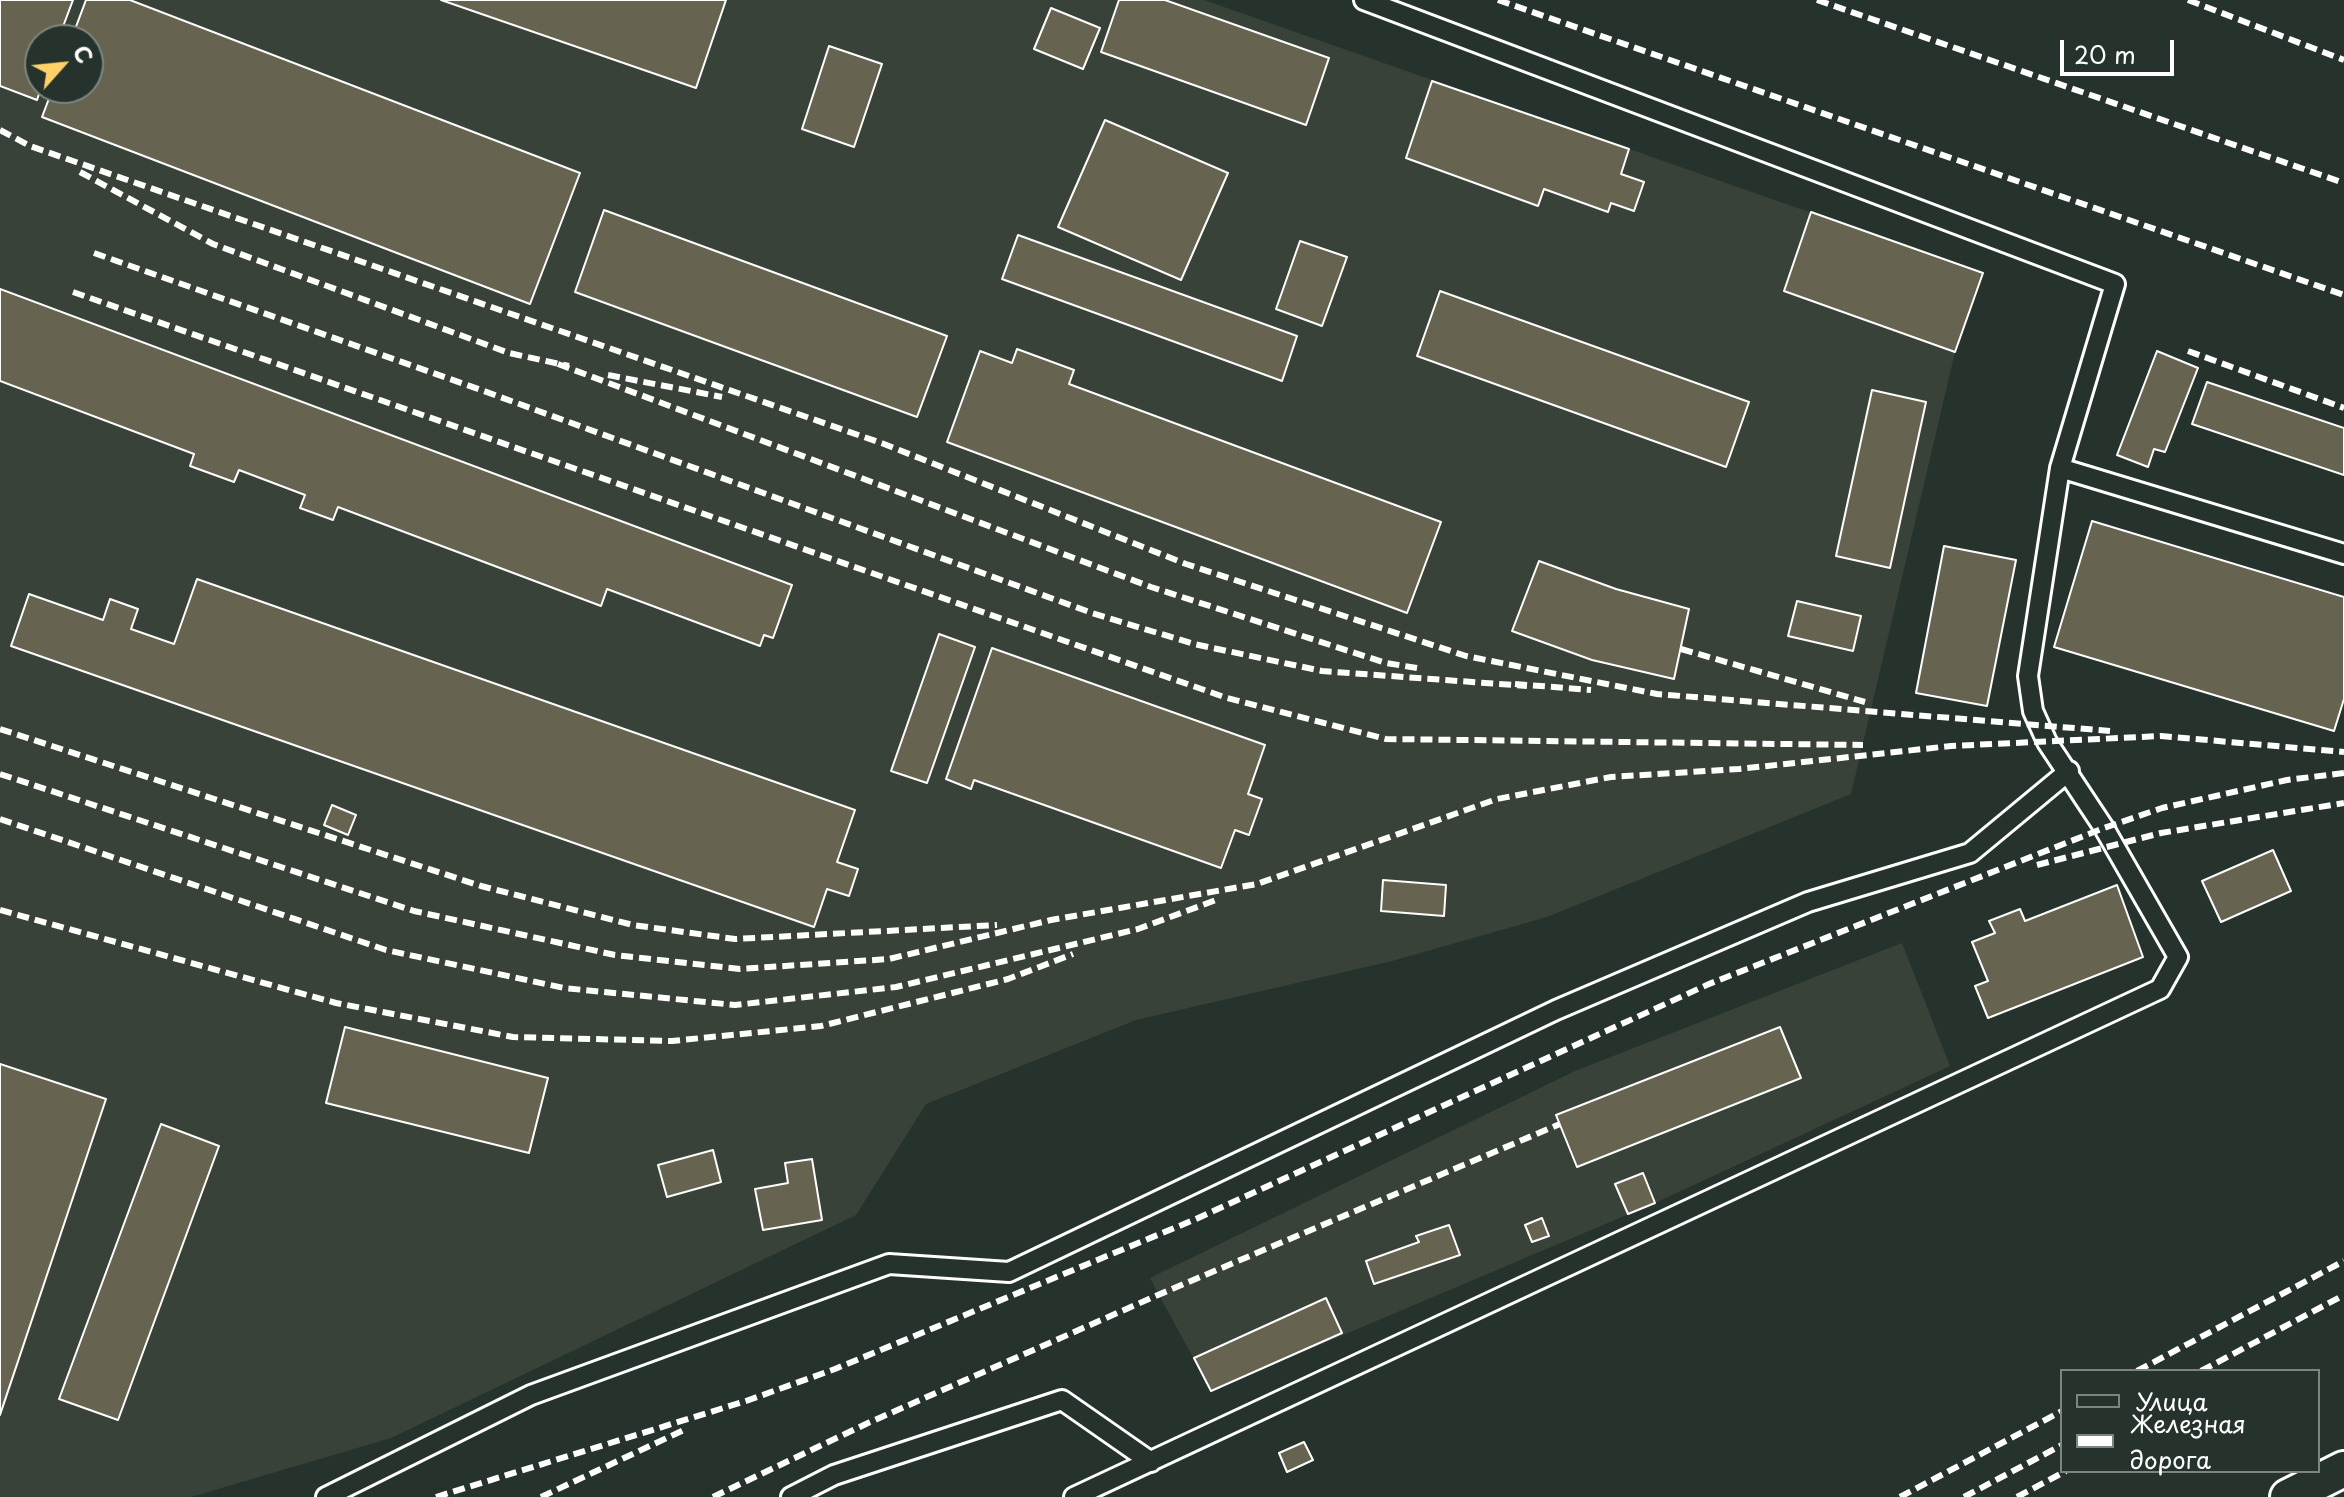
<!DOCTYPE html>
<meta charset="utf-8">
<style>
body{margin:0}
#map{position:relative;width:2344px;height:1497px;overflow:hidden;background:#26332d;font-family:"Playpen Sans",sans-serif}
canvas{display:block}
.legend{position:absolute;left:2060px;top:1369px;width:260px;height:104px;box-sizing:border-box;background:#26332d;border:2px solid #7d8581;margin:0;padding:10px 14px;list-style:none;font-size:24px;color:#fff}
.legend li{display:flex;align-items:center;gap:16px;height:40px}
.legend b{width:40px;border:2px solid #7d8581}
.north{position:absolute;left:24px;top:24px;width:80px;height:80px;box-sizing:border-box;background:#26332d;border:2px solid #7d8581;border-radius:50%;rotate:63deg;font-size:22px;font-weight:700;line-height:32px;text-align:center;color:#fff}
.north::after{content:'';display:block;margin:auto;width:28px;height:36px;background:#ffd166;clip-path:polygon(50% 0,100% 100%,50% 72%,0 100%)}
.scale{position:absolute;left:2060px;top:40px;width:114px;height:36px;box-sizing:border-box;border:4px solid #fff;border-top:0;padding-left:10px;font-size:24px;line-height:28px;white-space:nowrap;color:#fff;-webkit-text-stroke:6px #26332d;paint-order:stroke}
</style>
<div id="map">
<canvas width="2344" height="1497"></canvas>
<ul class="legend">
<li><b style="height:10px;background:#26332d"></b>Улица</li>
<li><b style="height:10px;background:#fff"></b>Железная дорога</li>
</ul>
<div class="north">С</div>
<div class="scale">20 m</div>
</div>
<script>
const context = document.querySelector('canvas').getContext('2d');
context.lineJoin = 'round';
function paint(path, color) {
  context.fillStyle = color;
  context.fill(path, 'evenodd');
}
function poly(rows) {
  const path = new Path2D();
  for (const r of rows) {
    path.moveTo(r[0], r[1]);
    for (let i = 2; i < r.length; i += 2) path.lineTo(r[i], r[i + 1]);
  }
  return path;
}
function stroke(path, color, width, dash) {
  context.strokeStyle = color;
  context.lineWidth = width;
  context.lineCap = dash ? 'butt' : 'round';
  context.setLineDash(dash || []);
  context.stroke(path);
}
const built = poly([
 [0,0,1204,0,1983,273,1955,352,1851,794,1547,917,1392,961,1136,1020,926,1104,856,1215,391,1438,191,1497,0,1497],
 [40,40,88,40,88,88,40,88],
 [1902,943,1950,1066,1655,1203,1211,1391,1150,1278,1575,1071]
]);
const building = poly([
 [0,0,73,0,58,40,40,40,41,88,37,100,0,86,0,0],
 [86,0,130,0,580,173,530,304,42,117,53,88,88,88,88,40,71,40,86,0],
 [441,0,726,0,696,88,441,0],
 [1119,0,1165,0,1329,58,1306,125,1101,52,1119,0],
 [1051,8,1100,28,1083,69,1034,49,1051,8],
 [829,46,882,64,854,147,802,129,829,46],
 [1432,81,1629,149,1621,174,1644,182,1634,211,1611,203,1608,212,1544,189,1538,206,1406,158,1432,81],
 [1105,120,1228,173,1181,280,1058,227,1105,120],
 [604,210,947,336,917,417,575,292,604,210],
 [1811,212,1983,273,1955,352,1784,291,1811,212],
 [1018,235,1297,336,1282,381,1002,279,1018,235],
 [1300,241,1347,257,1322,326,1276,309,1300,241],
 [0,289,792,585,773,638,764,635,760,646,607,589,601,606,338,507,333,520,300,508,305,495,239,470,234,482,190,466,194,454,0,381,0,289],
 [1440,291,1749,402,1726,467,1417,356,1440,291],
 [1017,349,1074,370,1069,384,1441,522,1407,613,947,442,980,351,1012,363,1017,349],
 [2157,351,2198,368,2165,452,2154,449,2148,467,2117,455,2157,351],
 [2207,382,2344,428,2344,475,2192,424,2207,382],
 [1872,390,1926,402,1890,568,1836,556,1872,390],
 [2092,521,2344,597,2344,699,2334,731,2054,647,2092,521],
 [1944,546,2016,560,1987,706,1916,693,1944,546],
 [1539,561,1616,589,1689,609,1674,679,1592,660,1512,631,1539,561],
 [197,579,855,810,837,862,858,869,849,896,827,889,814,927,11,646,29,594,103,620,110,599,138,609,131,629,174,644,197,579],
 [1797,601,1861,616,1853,651,1788,636,1797,601],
 [939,634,975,647,927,783,891,771,939,634],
 [992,648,1265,745,1248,794,1262,799,1249,835,1235,830,1221,868,974,780,971,789,946,779,992,648],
 [332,805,356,815,348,835,324,825,332,805],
 [2273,850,2291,891,2221,922,2202,881,2273,850],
 [1383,880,1446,885,1444,916,1381,911,1383,880],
 [2117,885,2143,957,1988,1018,1975,986,1988,981,1972,942,1995,933,1989,921,2020,909,2025,921,2117,885],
 [345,1027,548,1078,529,1153,326,1103,345,1027],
 [1780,1027,1801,1078,1577,1167,1556,1115,1780,1027],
 [0,1064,106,1099,0,1415,0,1064],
 [161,1124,219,1146,118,1420,59,1399,161,1124],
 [713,1150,721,1182,667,1197,658,1165,713,1150],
 [812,1159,822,1220,763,1230,755,1189,788,1183,785,1163,812,1159],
 [1643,1173,1655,1203,1628,1214,1615,1184,1643,1173],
 [1542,1218,1549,1236,1532,1242,1525,1225,1542,1218],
 [1449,1225,1460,1255,1374,1284,1366,1261,1419,1242,1416,1236,1449,1225],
 [1326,1298,1342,1333,1211,1391,1194,1358,1326,1298],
 [1304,1442,1313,1460,1287,1472,1279,1453,1304,1442]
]);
const service = poly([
 [2060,468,2344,554],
 [326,1497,531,1395,889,1264,1009,1272,1556,1010,1808,902,1970,853,2069,771],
 [791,1497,834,1475,1062,1400,1151,1462],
 [1074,1497,2160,989,2178,957,2104,828,2047,742,2033,711,2028,676,2060,468,2115,284,1364,0]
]);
const minor = poly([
 [2288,1497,2344,1469]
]);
const rail = poly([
 [1498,0,2344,295],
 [1817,0,2344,183],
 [2188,0,2344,60],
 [0,130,30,146,884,444,1186,564,1466,656,1657,694,2110,731],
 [80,172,213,244,509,353,569,366],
 [94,253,481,390,1092,613,1194,644,1322,671,1527,686],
 [73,292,1227,698,1386,739,1863,745],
 [2188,351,2344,408],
 [558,364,1151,587,1386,663,1417,668],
 [608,375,722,397],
 [1681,649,1865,702],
 [1515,684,1591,690],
 [0,729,481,886,633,925,735,939,997,925],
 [0,774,414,911,615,955,740,969,889,959,1051,920,1257,884,1497,799,1611,777,1739,769,1951,746,2161,736,2344,752],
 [0,819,386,950,564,988,735,1005,896,987,1138,929,1216,900],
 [2037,865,2161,833,2344,803],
 [0,910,336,1003,513,1037,672,1041,821,1026,1008,979,1073,954],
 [2137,1371,2344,1261],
 [2201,1371,2344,1295],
 [436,1497,746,1401,835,1369,1196,1219,1709,984,2104,828,2162,808,2287,780,2344,773],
 [541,1497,686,1429],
 [713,1497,868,1423,1158,1295,1560,1124],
 [1900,1497,2062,1411],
 [1964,1497,2062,1445],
 [2017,1497,2066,1471]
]);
paint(built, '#394238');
paint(building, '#666450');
stroke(building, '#fff', 2);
stroke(service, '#fff', 24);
stroke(minor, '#fff', 40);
stroke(service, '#26332d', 18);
stroke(minor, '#26332d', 34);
stroke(rail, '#fff', 6, [12, 6]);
</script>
